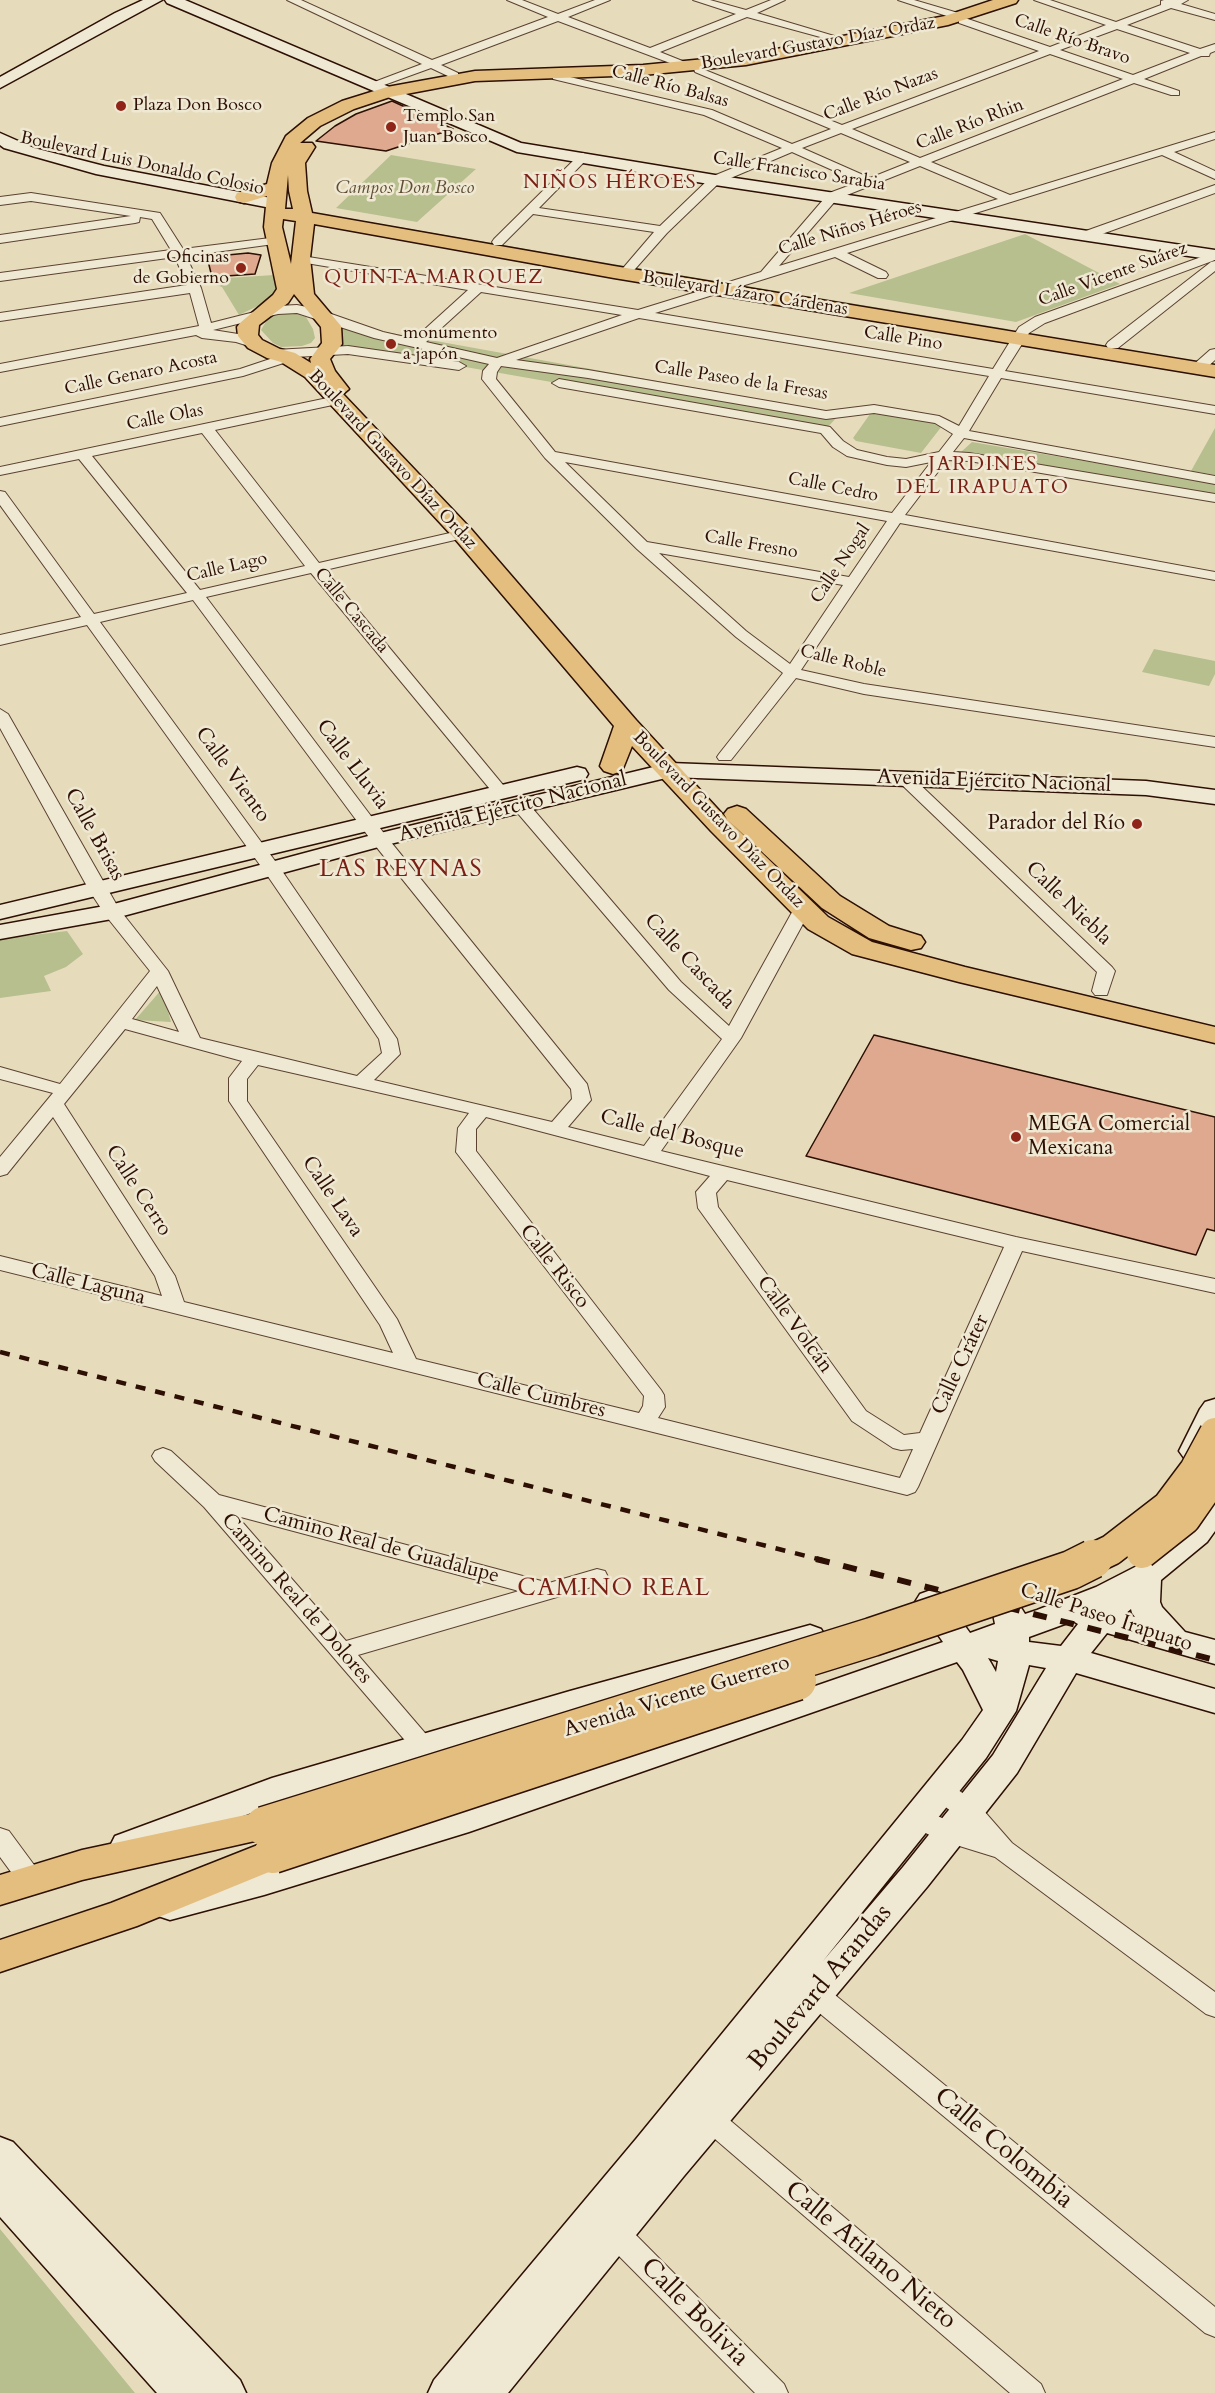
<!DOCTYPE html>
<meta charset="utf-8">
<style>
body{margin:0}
canvas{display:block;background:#e6dcbc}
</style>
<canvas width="1215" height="2393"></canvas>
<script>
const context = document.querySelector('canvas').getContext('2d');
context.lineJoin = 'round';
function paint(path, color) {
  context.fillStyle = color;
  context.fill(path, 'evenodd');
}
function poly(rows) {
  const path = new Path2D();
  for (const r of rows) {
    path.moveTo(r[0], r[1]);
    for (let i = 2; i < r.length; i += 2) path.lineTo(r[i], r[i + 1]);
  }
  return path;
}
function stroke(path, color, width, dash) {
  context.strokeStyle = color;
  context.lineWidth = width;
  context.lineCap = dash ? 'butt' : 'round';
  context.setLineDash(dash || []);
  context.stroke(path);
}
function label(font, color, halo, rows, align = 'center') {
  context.font = font + ' Cardo,serif';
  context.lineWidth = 5;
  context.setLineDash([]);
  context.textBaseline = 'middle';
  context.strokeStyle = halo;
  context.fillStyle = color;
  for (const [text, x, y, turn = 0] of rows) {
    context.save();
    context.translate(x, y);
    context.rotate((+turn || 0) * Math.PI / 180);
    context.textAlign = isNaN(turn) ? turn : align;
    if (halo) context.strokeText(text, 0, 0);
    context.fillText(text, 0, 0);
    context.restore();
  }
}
const green = poly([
 [391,155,476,169,417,222,336,208],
 [340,217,619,265,1008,329,1007,336,334,222],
 [1025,234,1120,284,1016,322,849,293],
 [274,275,276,291,264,303,239,315,222,287,207,282,212,279],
 [295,313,306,317,313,329,315,338,311,343,302,346,281,347,273,343,261,330,268,318,279,314],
 [336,323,840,414,825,430,340,345],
 [881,413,936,422,942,426,921,453,856,441,853,438,870,414],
 [1215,428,1215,475,1191,471],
 [972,442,1215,483,1215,498,961,452],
 [1154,649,1215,661,1215,674,1209,686,1142,672],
 [67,931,83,954,66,967,44,976,51,991,0,998,0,939],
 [162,989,171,1022,135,1020],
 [0,2229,135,2393,0,2393]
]);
const building = poly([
 [392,101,453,129,386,151,316,141,335,126,356,114,392,101],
 [248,253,261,255,255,274,212,277,207,257,248,253],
 [874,1035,1215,1117,1215,1231,1207,1229,1196,1255,806,1156,874,1035]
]);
const street = poly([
 [287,0,301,0,432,60,548,17,507,0,522,0,558,14,595,0,610,0,568,17,650,48,736,14,693,0,710,0,746,10,771,0,785,0,757,13,851,41,846,44,747,17,660,52,842,125,1039,51,959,23,959,20,898,0,914,0,965,15,965,18,1050,47,1106,25,1034,0,1050,0,1116,22,1161,5,1161,1,1164,0,1188,0,1181,4,1215,14,1215,20,1171,8,1127,25,1200,49,1215,44,1215,51,1210,53,1209,56,1201,56,1144,79,1179,91,1179,95,1171,95,1134,83,931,162,1010,195,1215,132,1215,139,1174,152,1215,171,1215,179,1162,155,847,253,886,272,888,275,886,278,878,278,835,257,655,313,993,369,1019,327,1035,317,1215,252,1215,260,1045,323,1029,333,1005,371,1215,406,1215,414,1001,378,969,431,1215,476,1215,484,964,438,953,452,969,453,1215,494,1215,502,969,461,947,460,905,515,1215,572,1215,580,900,523,801,670,864,684,1215,737,1215,747,864,694,796,678,731,760,719,760,717,757,719,754,783,673,736,637,637,549,545,458,482,379,483,371,489,364,374,338,297,313,278,314,213,330,238,334,260,341,262,344,255,348,236,342,202,338,196,335,0,372,0,364,199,326,190,293,0,321,0,313,187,285,175,257,0,281,0,273,171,250,152,219,140,217,139,222,135,223,0,243,0,235,131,216,31,201,0,205,0,197,31,193,160,213,183,249,278,237,280,240,274,244,186,256,201,288,211,323,278,306,297,305,317,309,383,332,414,339,468,290,300,262,294,258,296,255,638,310,761,272,829,193,859,182,792,152,719,183,667,233,628,277,624,278,618,274,654,232,533,214,502,245,494,245,492,242,494,239,579,155,583,153,589,157,539,208,660,226,711,177,782,148,704,115,553,79,553,75,557,74,712,110,792,144,831,129,695,72,694,69,686,69,558,21,441,65,458,73,458,77,450,77,431,68,373,89,369,88,369,84,422,64,287,0],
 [1117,29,1190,53,1133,75,1060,50,1117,29],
 [1050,54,1123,79,920,158,852,129,1050,54],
 [841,133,910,162,870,178,802,148,841,133],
 [920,166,998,199,779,266,837,199,920,166],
 [481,292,622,315,497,358,426,342,481,292],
 [639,318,989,376,959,426,939,416,874,405,826,411,588,370,516,360,639,318],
 [501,366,588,378,826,419,874,413,935,423,953,434,939,452,906,459,887,457,857,450,843,441,830,427,825,426,559,379,552,383,559,387,821,433,833,447,847,456,887,465,906,467,931,462,892,513,555,452,496,379,497,372,501,366],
 [565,462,887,521,849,577,647,542,565,462],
 [659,553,843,585,790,664,746,631,659,553],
 [1215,185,1215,193,1091,238,1087,239,1081,235,1083,232,1215,185],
 [1215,261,1215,271,1118,348,1108,348,1106,345,1108,342,1211,262,1215,261],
 [348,346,459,362,466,366,459,370,348,354,295,357,293,360,243,376,0,426,0,418,240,369,273,358,267,354,274,350,348,346],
 [1215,349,1215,360,1203,371,1193,371,1191,368,1193,365,1210,350,1215,349],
 [337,396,344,400,342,403,215,430,319,563,463,530,468,531,470,534,468,537,325,570,508,791,506,794,494,794,311,573,206,597,386,836,587,1084,591,1100,568,1127,644,1146,722,1039,669,990,515,810,513,806,515,802,521,801,527,802,681,982,729,1026,796,905,802,904,808,905,811,909,741,1038,661,1151,1016,1237,1215,1279,1215,1293,1022,1251,918,1487,915,1492,907,1495,0,1270,0,1256,162,1296,155,1276,53,1117,7,1174,0,1176,0,1157,53,1093,0,1079,0,1067,60,1084,150,971,106,916,89,890,0,728,0,709,8,714,119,909,168,971,200,1038,357,1076,382,1053,379,1039,265,872,87,625,0,645,0,635,81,617,0,505,0,491,5,492,94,614,187,593,79,459,0,475,0,467,337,396],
 [202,433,305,566,200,590,92,456,202,433],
 [193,600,374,844,571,1089,572,1099,552,1122,374,1080,400,1054,397,1039,278,865,100,622,193,600],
 [157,986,179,1032,132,1019,157,986],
 [125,1029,242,1061,229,1078,229,1101,380,1325,393,1353,184,1302,175,1276,64,1104,125,1029],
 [258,1065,469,1113,458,1128,456,1152,644,1396,643,1406,639,1413,416,1359,397,1319,247,1101,247,1079,258,1065],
 [486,1117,710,1176,696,1192,698,1208,852,1421,893,1448,901,1450,913,1449,900,1478,658,1418,665,1407,664,1395,661,1390,476,1151,476,1129,486,1117],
 [727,1180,1004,1247,920,1433,904,1435,866,1411,718,1207,716,1193,727,1180],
 [906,775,912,777,1112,967,1115,971,1107,995,1095,995,1092,991,1097,972,900,783,898,780,906,775],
 [163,1448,171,1451,219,1495,549,1583,597,1569,605,1571,608,1577,605,1583,358,1655,431,1740,435,1746,431,1752,423,1755,415,1752,204,1507,155,1461,152,1456,155,1451,163,1448],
 [237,1516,519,1591,346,1641,237,1516],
 [940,1781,948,1783,977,1803,1012,1843,1215,1992,1215,2017,1206,2014,995,1857,940,1840,909,1825,906,1818,909,1811,918,1808,971,1830,959,1817,932,1797,928,1790,932,1783,940,1781],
 [0,1828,9,1831,40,1873,43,1880,40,1887,31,1890,22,1887,0,1857,0,1828],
 [809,1978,818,1981,1215,2307,1215,2337,1205,2333,800,1997,796,1989,800,1981,809,1978],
 [710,2108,719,2111,1041,2384,1045,2393,1010,2393,701,2127,697,2119,701,2111,710,2108],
 [615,2221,625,2224,784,2384,788,2393,755,2393,605,2242,601,2233,605,2224,615,2221]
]);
const secondary = poly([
 [143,0,162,0,0,88,0,77,115,13,143,0],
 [165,0,185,0,521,143,715,175,1215,250,1215,260,715,185,517,152,167,3,165,0],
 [0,133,34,148,104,166,276,199,284,204,276,209,96,174,4,148,0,145,0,133],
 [670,763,1146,781,1215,790,1215,804,1146,795,670,777,386,845,112,919,0,939,0,925,110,905,372,835,670,763],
 [577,767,585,769,588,774,585,779,0,919,0,905,577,767],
 [1215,1399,1215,1438,1209,1451,1204,1458,1194,1461,1184,1458,1179,1451,1200,1409,1205,1402,1215,1399],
 [1215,1499,1215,1531,1207,1542,1161,1580,1160,1602,1162,1607,1185,1632,1215,1640,1215,1664,1107,1633,1091,1653,1215,1689,1215,1713,1076,1673,1017,1773,927,1887,684,2176,508,2393,428,2393,434,2380,636,2139,962,1740,983,1710,963,1670,957,1662,469,1832,264,1895,170,1920,158,1916,153,1906,158,1896,453,1811,943,1642,915,1602,920,1594,931,1590,942,1594,970,1633,995,1624,993,1614,998,1606,1009,1602,1020,1606,1025,1614,1037,1610,1096,1587,1135,1567,1185,1526,1204,1502,1215,1499],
 [1131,1609,1132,1613,1135,1617,1125,1614,1131,1609],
 [1073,1621,1078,1624,1061,1646,1029,1642,1029,1637,1073,1621],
 [988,1658,998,1661,996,1672,991,1663,988,1658],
 [1029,1665,1046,1668,993,1755,903,1867,823,1961,986,1758,1016,1711,1029,1665],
 [810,1625,821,1629,826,1637,821,1645,570,1715,280,1802,127,1860,115,1856,110,1846,115,1836,272,1778,570,1691,810,1625],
 [0,2137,13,2142,240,2380,246,2393,157,2393,0,2217,0,2137]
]);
const primary = poly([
 [993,0,1018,0,1016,3,948,25,746,65,643,75,475,81,390,97,354,109,320,126,300,143,312,143,315,147,305,163,307,191,312,213,614,266,1215,365,1215,377,614,278,314,224,310,258,314,294,341,326,342,344,330,359,335,371,349,389,343,394,471,529,636,720,727,819,724,814,728,809,737,806,746,809,840,896,889,926,921,936,925,942,921,948,911,950,869,938,822,908,729,821,828,917,872,942,965,967,1215,1027,1215,1043,959,982,852,954,808,929,711,831,632,746,622,771,613,774,604,771,600,766,614,726,455,539,305,377,281,362,267,358,248,348,238,336,237,327,240,323,273,295,277,289,264,227,267,196,244,203,237,201,235,197,237,193,267,184,272,163,286,136,308,118,342,101,387,87,475,71,643,65,746,55,945,16,993,0],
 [288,175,289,191,293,209,285,209,288,175],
 [283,219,296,221,291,264,282,227,283,219],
 [294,294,321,327,322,343,310,359,311,363,295,353,280,349,262,340,258,335,259,325,288,303,294,294],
 [264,1811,277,1816,283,1826,277,1836,82,1880,0,1905,0,1875,82,1850,264,1811],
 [273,1839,286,1843,292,1854,286,1865,137,1926,0,1972,0,1940,111,1903,273,1839]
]);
const railFar1 = poly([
 [0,1352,822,1560]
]);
const rail = poly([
 [816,1559,1215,1660]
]);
const primaryBridgeFar1 = poly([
 [1142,1553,1185,1519,1215,1476],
 [1090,1560,1111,1550,1168,1506,1195,1470,1215,1433]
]);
const primaryBridge = poly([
 [264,1826,872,1637,1071,1570,1093,1559],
 [273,1854,797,1681]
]);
const markers = [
 [121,106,6,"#8f2418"],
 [391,127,6,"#8f2418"],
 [241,268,6,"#8f2418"],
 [391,344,6,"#8f2418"],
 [1137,824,6,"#8f2418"],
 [1016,1137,6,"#8f2418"]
];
const farStreetnames = [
 ["Calle Río Bravo",1072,40,19],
 ["Boulevard Gustavo Díaz Ordaz",818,44,-10],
 ["Calle Río Balsas",670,87,15],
 ["Calle Río Nazas",881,95,-21],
 ["Calle Río Rhin",970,125,-21],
 ["Boulevard Luis Donaldo Colosio",142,164,12],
 ["Calle Francisco Sarabia",799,172,9],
 ["Calle Niños Héroes",850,229,-17],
 ["Calle Vicente Suárez",1113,275,-20],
 ["Boulevard Lázaro Cárdenas",745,294,9],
 ["Calle Pino",903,339,9],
 ["Calle Genaro Acosta",141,374,-12],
 ["Calle Paseo de la Fresas",741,381,9],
 ["Calle Olas",165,418,-11],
 ["Boulevard Gustavo Díaz Ordaz",392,460,47],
 ["Calle Cedro",833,488,11],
 ["Calle Fresno",751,545,10],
 ["Calle Nogal",841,564,-56],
 ["Calle Lago",227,568,-13],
 ["Calle Cascada",351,611,50],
 ["Calle Roble",843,662,14],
 ["Boulevard Gustavo Díaz Ordaz",718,820,46]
];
const farPoinames = [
 ["Plaza Don Bosco",133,106],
 ["Templo San",403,117],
 ["Juan Bosco",403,138],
 ["Oficinas",229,258,"right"],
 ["de Gobierno",229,279,"right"],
 ["monumento",403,334],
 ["a japón",403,355]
];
const farParknames = [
 ["Campos Don Bosco",405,189]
];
const farQuarternames = [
 ["NIÑOS HÉROES",610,183],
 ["QUINTA MARQUEZ",434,278],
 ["JARDINES",983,465],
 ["DEL IRAPUATO",983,488]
];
const streetNames = [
 ["Calle Lluvia",352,765,53],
 ["Calle Viento",232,775,54],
 ["Avenida Ejército Nacional",994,782,2],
 ["Avenida Ejército Nacional",513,808,-14],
 ["Calle Brisas",94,835,61],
 ["Calle Niebla",1068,904,44],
 ["Calle Cascada",689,962,47],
 ["Calle del Bosque",672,1135,14],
 ["Calle Cerro",138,1191,57],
 ["Calle Lava",332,1197,56],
 ["Calle Risco",554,1267,52],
 ["Calle Laguna",88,1285,14],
 ["Calle Volcán",794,1325,54],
 ["Calle Cráter",961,1365,-65],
 ["Calle Cumbres",541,1396,14],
 ["Camino Real de Guadalupe",381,1546,15],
 ["Camino Real de Dolores",296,1599,49],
 ["Calle Paseo Irapuato",1106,1618,18],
 ["Avenida Vicente Guerrero",677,1697,-17]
];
const poiNames = [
 ["Parador del Río",1125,824],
 ["MEGA Comercial",1028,1125,"left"],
 ["Mexicana",1028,1149,"left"]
];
const quarterNames = [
 ["LAS REYNAS",401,870],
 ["CAMINO REAL",614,1589]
];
const nearStreetnames = [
 ["Boulevard Arandas",821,1988,-50],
 ["Calle Colombia",1003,2149,40],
 ["Calle Atilano Nieto",870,2256,40],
 ["Calle Bolivia",694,2313,45]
];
paint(green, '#b8bf8e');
paint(building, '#dea98e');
stroke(building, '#2d0f03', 1.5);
stroke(street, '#5b4231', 2);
stroke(secondary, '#2d0f03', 3);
stroke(primary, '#2d0f03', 3);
paint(street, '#efe8d3');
paint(secondary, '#efe8d3');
paint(primary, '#e3be7e');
stroke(railFar1, '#2d0f03', 4.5, [10, 10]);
stroke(rail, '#2d0f03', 6, [14, 14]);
stroke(primaryBridgeFar1, '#2d0f03', 33, []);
stroke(primaryBridge, '#2d0f03', 41, []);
stroke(primaryBridgeFar1, '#e3be7e', 30);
stroke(primaryBridge, '#e3be7e', 38);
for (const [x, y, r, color] of markers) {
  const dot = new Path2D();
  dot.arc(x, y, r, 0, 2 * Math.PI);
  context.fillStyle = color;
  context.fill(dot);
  stroke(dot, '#efe8d3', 2);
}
label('18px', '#2d0f03', '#efe8d3', farStreetnames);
label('18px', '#2d0f03', '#efe8d3', farPoinames, 'left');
label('italic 18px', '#5e4d34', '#efe8d3', farParknames);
context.letterSpacing = '1.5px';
label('20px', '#7a1f14', '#efe8d3', farQuarternames);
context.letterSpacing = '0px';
label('21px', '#2d0f03', '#efe8d3', streetNames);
label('21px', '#2d0f03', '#efe8d3', poiNames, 'right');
context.letterSpacing = '1.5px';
label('24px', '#7a1f14', '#efe8d3', quarterNames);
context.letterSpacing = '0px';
label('26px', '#2d0f03', '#efe8d3', nearStreetnames);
</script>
